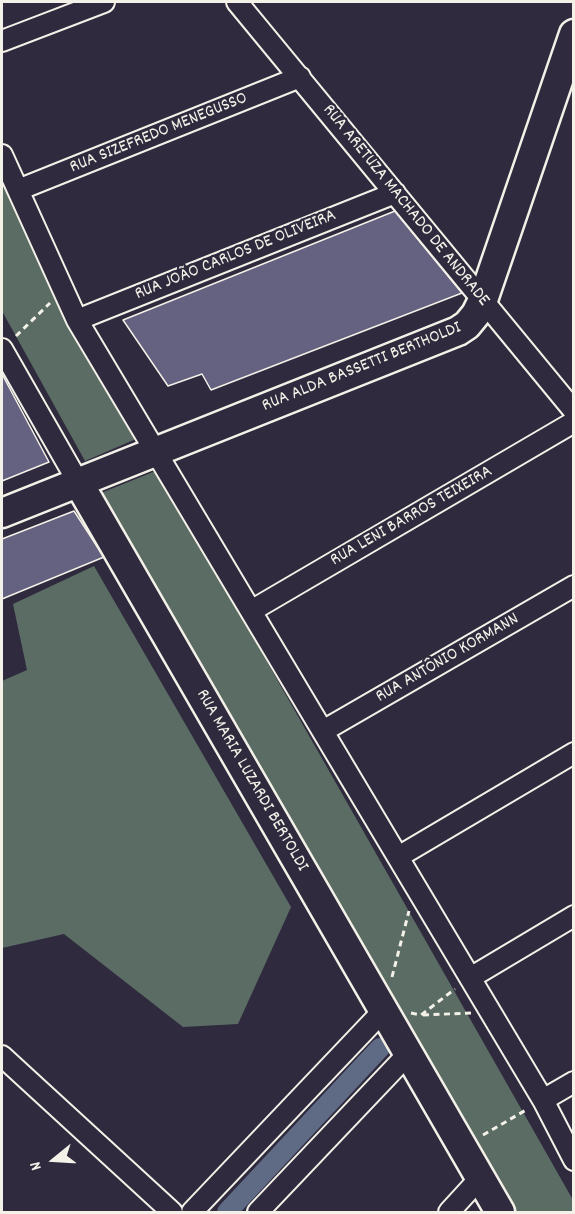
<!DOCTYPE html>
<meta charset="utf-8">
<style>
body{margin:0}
#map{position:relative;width:575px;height:1214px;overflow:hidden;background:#2f2a3d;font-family:Dekko,sans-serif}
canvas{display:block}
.frame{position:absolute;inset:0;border:3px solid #f4f1e8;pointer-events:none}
.north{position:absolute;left:24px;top:1130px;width:60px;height:60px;-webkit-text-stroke:4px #2f2a3d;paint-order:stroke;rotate:252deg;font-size:16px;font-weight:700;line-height:24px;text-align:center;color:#f4f1e8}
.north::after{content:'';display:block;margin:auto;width:21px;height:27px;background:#f4f1e8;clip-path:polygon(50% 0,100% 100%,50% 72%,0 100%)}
</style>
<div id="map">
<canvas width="575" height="1214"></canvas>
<div class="frame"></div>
<div class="north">N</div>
</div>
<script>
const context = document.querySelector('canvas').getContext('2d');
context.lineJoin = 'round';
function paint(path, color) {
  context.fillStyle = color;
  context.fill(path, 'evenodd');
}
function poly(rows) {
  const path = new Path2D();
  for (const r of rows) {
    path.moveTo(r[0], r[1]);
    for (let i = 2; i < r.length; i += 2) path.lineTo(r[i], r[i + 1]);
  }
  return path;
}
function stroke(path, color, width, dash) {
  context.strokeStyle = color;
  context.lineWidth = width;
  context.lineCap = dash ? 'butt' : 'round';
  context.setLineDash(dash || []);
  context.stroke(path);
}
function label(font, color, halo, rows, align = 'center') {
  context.font = font + ' Dekko,sans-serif';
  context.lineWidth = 4.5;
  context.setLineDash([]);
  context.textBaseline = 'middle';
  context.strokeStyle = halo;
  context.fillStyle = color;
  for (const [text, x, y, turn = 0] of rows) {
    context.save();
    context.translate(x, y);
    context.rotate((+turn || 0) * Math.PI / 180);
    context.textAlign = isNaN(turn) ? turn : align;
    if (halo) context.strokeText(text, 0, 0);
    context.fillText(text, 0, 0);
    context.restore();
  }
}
const green = poly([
 [2,182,71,326,136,439,85,461,2,311],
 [158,470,573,1200,573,1212,516,1212,101,493],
 [94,566,291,907,238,1024,183,1027,64,934,2,948,2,681,27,670,13,604]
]);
const canal = poly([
 [227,1212,380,1048]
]);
const building = poly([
 [395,211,462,293,211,390,202,374,168,386,123,320,395,211],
 [2,374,49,462,2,481,2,374],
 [74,511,104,557,2,599,2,539,74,511]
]);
const path = poly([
 [16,336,50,303],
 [392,977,409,911],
 [411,1013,421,1015,455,989],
 [423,1015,471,1013],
 [483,1135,526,1110]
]);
const street = poly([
 [237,2,574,411],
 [2,41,104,2],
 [2,155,77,320,543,1100,574,1160],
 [18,190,300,77],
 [77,320,395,193],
 [2,349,78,482],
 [251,611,574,422],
 [323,731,574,586],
 [398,857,574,753],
 [470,978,574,916],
 [2,1056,172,1212],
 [543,1100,574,1082],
 [192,1212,384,1010],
 [258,1212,409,1053],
 [449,1212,481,1177]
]);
const secondary = poly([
 [78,482,500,1212],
 [2,513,458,331,467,325,476,314,483,300,574,34]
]);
const streetNames = [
 ["RUA SIZEFREDO MENEGUSSO",159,134,-22],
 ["RUA ARETUZA MACHADO DE ANDRADE",405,206,51],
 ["RUA JOÃO CARLOS DE OLIVEIRA",236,256,-22],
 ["RUA ALDA BASSETTI BERTHOLDI",362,368,-22],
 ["RUA LENI BARROS TEIXEIRA",412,517,-30],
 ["RUA ANTÔNIO KORMANN",448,659,-30],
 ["RUA MARIA LUZARDI BERTOLDI",251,781,60]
];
paint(green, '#5b6c64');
stroke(canal, '#5f6b84', 20);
paint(building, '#656281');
stroke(building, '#f4f1e8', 1.5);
stroke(street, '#f4f1e8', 24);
stroke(secondary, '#f4f1e8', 33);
stroke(path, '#f4f1e8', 3, [6, 4.5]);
stroke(street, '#2f2a3d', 20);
stroke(secondary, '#2f2a3d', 28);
label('18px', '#f4f1e8', '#2f2a3d', streetNames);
</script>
